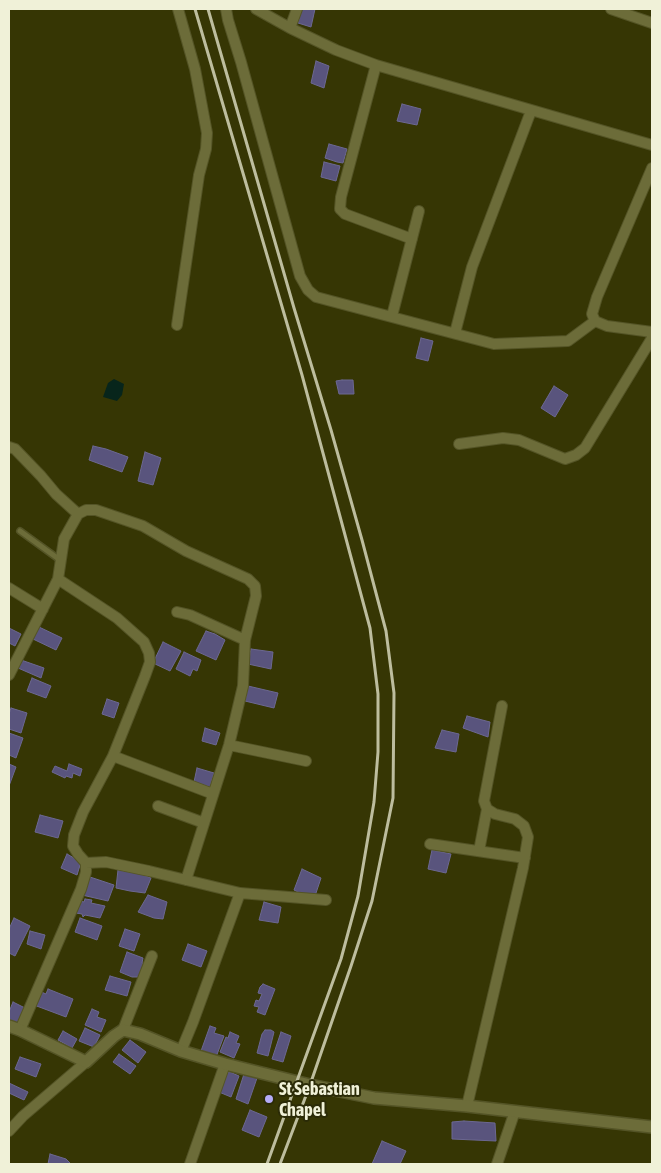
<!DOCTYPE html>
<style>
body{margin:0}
#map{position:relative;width:661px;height:1173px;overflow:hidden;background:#363604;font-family:"Asap Condensed",sans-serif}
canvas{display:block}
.frame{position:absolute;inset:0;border:10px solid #f0f1d8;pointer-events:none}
</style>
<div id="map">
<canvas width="661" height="1173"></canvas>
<div class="frame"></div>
</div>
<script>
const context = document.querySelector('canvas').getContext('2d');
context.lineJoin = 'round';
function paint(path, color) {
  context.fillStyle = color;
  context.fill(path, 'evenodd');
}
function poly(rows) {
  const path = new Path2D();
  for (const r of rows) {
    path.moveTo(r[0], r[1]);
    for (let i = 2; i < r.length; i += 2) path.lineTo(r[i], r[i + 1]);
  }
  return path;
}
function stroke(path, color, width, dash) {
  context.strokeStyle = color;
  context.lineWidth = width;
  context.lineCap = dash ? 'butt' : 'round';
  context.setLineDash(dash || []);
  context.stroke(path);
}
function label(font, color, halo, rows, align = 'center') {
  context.font = font + ' "Asap Condensed",sans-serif';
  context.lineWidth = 4;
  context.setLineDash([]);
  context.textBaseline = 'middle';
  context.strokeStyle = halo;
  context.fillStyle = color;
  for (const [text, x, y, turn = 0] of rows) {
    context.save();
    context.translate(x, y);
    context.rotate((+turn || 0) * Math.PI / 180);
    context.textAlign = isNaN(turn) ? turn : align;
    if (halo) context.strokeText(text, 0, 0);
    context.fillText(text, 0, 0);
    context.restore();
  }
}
const water = poly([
 [114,379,124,384,122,395,117,401,103,397,108,383]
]);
const building = poly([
 [301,9,315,9,311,27,298,23,301,9],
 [316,61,329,66,324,88,311,83,316,61],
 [402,104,421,109,417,125,397,121,402,104],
 [329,144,347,149,343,163,337,162,325,158,329,144],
 [324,162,340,166,336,181,321,177,324,162],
 [421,338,433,341,428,361,416,358,421,338],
 [342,380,353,380,354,394,339,394,336,381,342,380],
 [554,386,568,395,555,417,541,408,554,386],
 [93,446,106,449,128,457,122,472,89,460,93,446],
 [145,452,161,458,153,485,138,481,145,452],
 [39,627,62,638,56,650,33,639,39,627],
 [9,628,21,634,15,646,9,643,9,628],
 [206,631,215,634,225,640,216,660,196,651,206,631],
 [163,642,181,651,170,671,153,663,163,642],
 [251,649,273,652,271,669,248,664,251,649],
 [184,652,201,660,197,671,193,669,190,676,176,669,184,652],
 [21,660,44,668,41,678,18,668,21,660],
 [32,678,51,686,46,698,27,691,32,678],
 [248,686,278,693,274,708,245,701,248,686],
 [107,699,119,703,114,718,102,714,107,699],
 [11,708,27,713,21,733,9,729,9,714,11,708],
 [467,716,490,722,488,737,463,728,467,716],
 [205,728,220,733,216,745,202,741,205,728],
 [442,730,459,734,456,752,435,748,442,730],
 [9,733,23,738,16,758,9,755,9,733],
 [9,764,16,767,9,786,9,764],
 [69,764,82,769,80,776,73,773,72,778,66,776,65,778,52,772,55,766,67,771,69,764],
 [197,768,214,773,210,787,194,782,197,768],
 [40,815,63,821,58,838,35,832,40,815],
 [432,850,451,854,446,873,428,869,432,850],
 [67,854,81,862,77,875,61,868,67,854],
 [302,869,321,878,315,896,306,896,294,890,302,869],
 [118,870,141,874,151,878,145,893,130,891,116,888,118,870],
 [90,877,114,885,108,901,82,895,90,877],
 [148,895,167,902,163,919,154,918,138,912,148,895],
 [85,899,92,900,91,903,105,906,100,918,85,915,83,917,82,914,76,913,80,901,84,902,85,899],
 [264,902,281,907,278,923,259,920,264,902],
 [14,918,30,926,15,956,9,953,9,929,14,918],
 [80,918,102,926,97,940,75,932,80,918],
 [125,929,140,934,134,951,119,946,125,929],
 [30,931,45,935,41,949,27,944,30,931],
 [188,944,207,951,201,967,182,960,188,944],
 [127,952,143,958,142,963,145,964,141,977,132,977,120,972,127,952],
 [110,976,131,982,127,996,105,990,110,976],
 [263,984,275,989,265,1015,257,1012,259,1007,254,1006,256,1000,259,1001,262,994,258,993,260,987,263,984],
 [48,989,73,999,66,1017,34,1005,39,991,46,994,48,989],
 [13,1002,25,1008,17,1023,9,1019,9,1012,13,1002],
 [92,1009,99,1012,97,1017,106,1020,101,1032,85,1025,92,1009],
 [210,1026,216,1028,214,1033,224,1036,216,1057,201,1051,210,1026],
 [85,1028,100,1035,94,1047,79,1041,85,1028],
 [265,1030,271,1030,274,1032,268,1056,257,1053,262,1034,265,1030],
 [63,1031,77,1039,72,1048,58,1040,63,1031],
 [230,1032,239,1036,236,1043,240,1044,234,1058,220,1052,226,1037,228,1038,230,1032],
 [281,1032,291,1036,283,1062,272,1059,281,1032],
 [130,1040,146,1052,138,1063,122,1050,130,1040],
 [119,1054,136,1066,130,1074,113,1062,119,1054],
 [20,1057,41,1064,36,1077,15,1069,20,1057],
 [230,1072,239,1076,231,1097,219,1092,226,1073,230,1072],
 [244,1074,257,1078,248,1104,236,1099,244,1074],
 [9,1083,28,1092,24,1100,9,1093,9,1083],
 [250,1110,267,1117,259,1137,242,1130,250,1110],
 [464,1121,495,1123,496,1141,452,1139,452,1122,464,1121],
 [382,1141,406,1151,400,1164,372,1164,382,1141],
 [50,1154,66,1159,71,1164,48,1164,50,1154]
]);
const service = poly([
 [20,531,60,560]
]);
const minor = poly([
 [226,9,228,20,241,62,300,276,308,290,316,297,494,344,568,341,595,321],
 [256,9,290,28,336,50,376,65,652,145],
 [611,9,652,23],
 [290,28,297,9],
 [376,65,341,197,340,209,345,214,412,239],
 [652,168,597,297,592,314,595,321,607,326,652,332],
 [392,316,419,211],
 [177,325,199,175,206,149,207,133,195,69,178,9],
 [455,333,472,267,531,111],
 [459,444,503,438,519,440,565,459,576,455,585,448,652,338],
 [9,447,15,449,41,476,56,494,78,514],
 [58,579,64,539,78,514,86,510,96,510,143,526,186,551,248,579,255,586,256,596,245,640,190,615,177,612],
 [9,588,43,609],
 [9,675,58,579,117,618,144,642,149,653,150,662,145,676,113,756,83,812,74,835,73,846,78,854,86,863,86,872,81,889,20,1030],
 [229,745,306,761],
 [113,756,213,794],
 [158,806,204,823],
 [430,844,525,858],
 [479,851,487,809],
 [86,863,106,862,149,871,240,893,326,900],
 [186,880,229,745,243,686,245,640],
 [123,1030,152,956],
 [181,1051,193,1022,240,893],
 [467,1106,523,868,528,837,524,826,515,819,495,814,487,809,484,801,502,706],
 [9,1131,23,1116,86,1062],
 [190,1164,225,1064],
 [497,1164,515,1111]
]);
const tertiary = poly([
 [9,1026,20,1030,86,1062,114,1036,123,1030,140,1034,181,1051,225,1064,310,1085,374,1098,467,1106,652,1127]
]);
const rail = poly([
 [195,9,302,375,370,628,378,694,378,752,374,802,358,896,341,959,267,1164],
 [208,9,294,308,331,430,362,540,386,631,394,693,393,798,372,901,351,966,310,1085,280,1164]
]);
const markers = [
 [269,1099,5,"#b5acf8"]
];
const poiNames = [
 ["St Sebastian",279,1089],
 ["Chapel",279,1110]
];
paint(water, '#07251b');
paint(building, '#59547d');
stroke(building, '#6c6892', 1);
stroke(service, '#545426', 8);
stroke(minor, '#545426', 12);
stroke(tertiary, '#545426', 14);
stroke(service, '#6c6c39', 5);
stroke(minor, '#6c6c39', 10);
stroke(tertiary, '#6c6c39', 11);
stroke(rail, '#bdbd9e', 3);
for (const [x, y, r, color] of markers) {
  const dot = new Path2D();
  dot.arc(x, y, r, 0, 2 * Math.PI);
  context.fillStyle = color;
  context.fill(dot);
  stroke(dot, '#2b2b07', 2);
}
label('bold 18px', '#f0f1d8', '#2b2b07', poiNames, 'left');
</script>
